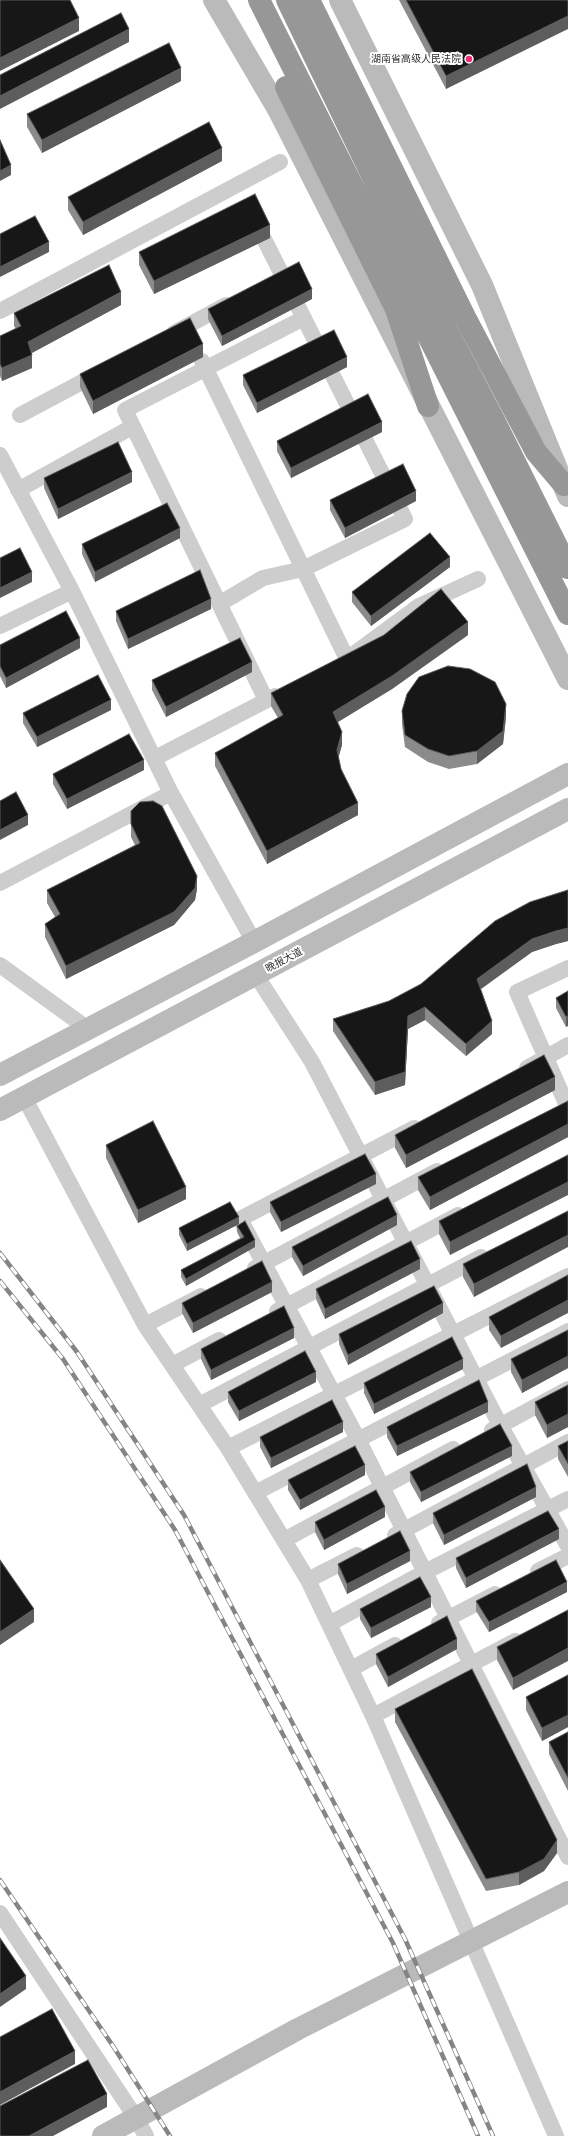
<!DOCTYPE html>
<meta charset="utf-8">
<style>
body{margin:0}
canvas{display:block;background:#fff}
</style>
<canvas width="568" height="2136"></canvas>
<script>
const context = document.querySelector('canvas').getContext('2d');
context.lineJoin = 'round';
function poly(rows) {
  const path = new Path2D();
  for (const r of rows) {
    path.moveTo(r[0], r[1]);
    for (let i = 2; i < r.length; i += 2) path.lineTo(r[i], r[i + 1]);
  }
  return path;
}
function stroke(path, color, width, dash) {
  context.strokeStyle = color;
  context.lineWidth = width;
  context.lineCap = dash ? 'butt' : 'round';
  context.setLineDash(dash || []);
  context.stroke(path);
}
function paint(path, color) {
  context.fillStyle = color;
  context.fill(path, 'evenodd');
}
function label(font, color, halo, rows, align = 'center') {
  context.font = font + ' Lato,"Noto Sans SC",sans-serif';
  context.lineWidth = 4;
  context.setLineDash([]);
  context.textBaseline = 'middle';
  context.strokeStyle = halo;
  context.fillStyle = color;
  for (const [text, x, y, turn = 0] of rows) {
    context.save();
    context.translate(x, y);
    context.rotate((+turn || 0) * Math.PI / 180);
    context.textAlign = isNaN(turn) ? turn : align;
    if (halo) context.strokeText(text, 0, 0);
    context.fillText(text, 0, 0);
    context.restore();
  }
}
const street = poly([
 [0,311,280,162],
 [174,333,226,305],
 [202,361,347,659],
 [20,415,99,373],
 [0,455,72,591,171,793,254,942],
 [18,490,132,427],
 [219,604,263,578,303,569,405,519,257,225],
 [0,626,72,591],
 [354,654,419,606,478,579],
 [266,700,125,410,304,318],
 [155,758,275,696],
 [0,883,171,793],
 [0,965,88,1029],
 [568,968,517,992,568,1108],
 [256,975,312,1062,500,1425,568,1546],
 [527,1068,568,1045],
 [24,1097,145,1325,228,1448,308,1580,373,1716,556,2136],
 [414,1128,240,1219,358,1439,568,1857],
 [255,1268,437,1171],
 [277,1311,458,1215],
 [145,1325,201,1296],
 [172,1365,219,1340],
 [199,1405,481,1257],
 [492,1430,568,1389],
 [228,1448,568,1276],
 [255,1493,568,1331],
 [395,1535,568,1442],
 [284,1540,453,1449],
 [538,1571,568,1556],
 [308,1580,357,1555],
 [439,1623,495,1594],
 [329,1624,425,1572,568,1499],
 [351,1669,395,1645],
 [373,1716,515,1641],
 [0,1913,136,2118,146,2136]
]);
const secondary = poly([
 [214,0,279,111,568,679],
 [340,0,482,285,568,496],
 [0,1075,254,942,568,774],
 [0,1110,568,809],
 [103,2136,298,2029,568,1892]
]);
const highway = poly([
 [259,0,568,614],
 [287,0,447,330,493,418,568,568],
 [309,0,465,317,536,452,564,485],
 [286,87,396,309,428,406]
]);
const rail = poly([
 [0,1253,77,1352,184,1515,405,1939,493,2136],
 [0,1281,63,1359,175,1530,393,1943,478,2136],
 [0,1880,113,2046,170,2136]
]);
const wall = poly([
 [399,0,568,0,446,89],
 [181,81,42,153,27,127,27,114],
 [222,161,83,235,68,210,68,197],
 [270,238,154,294,139,265,139,252],
 [312,299,222,346,208,319,208,309],
 [121,305,32,353,32,368,2,381,0,376,0,336,16,329,14,326,14,313],
 [203,357,93,414,80,387,80,374],
 [347,367,257,413,243,385,243,375],
 [382,432,291,478,277,451,277,441],
 [44,478,132,482,58,519,44,488],
 [330,500,416,501,345,538,330,510],
 [180,538,95,582,82,554,82,544],
 [450,567,371,626,352,602,352,592],
 [211,609,128,649,116,621,116,611],
 [468,635,392,689,338,722,342,745,338,758,341,769,358,815,267,864,215,766,215,753,278,718,271,706,271,693],
 [0,645,80,648,6,688,0,676],
 [252,672,166,717,152,690,152,680],
 [111,710,37,747,23,723,23,713],
 [402,711,506,717,503,744,477,764,449,769,428,762,405,747,402,724],
 [144,770,67,809,53,784,53,774],
 [131,811,197,889,195,900,174,925,66,979,45,937,45,924,55,917,47,903,47,890,135,845,131,837],
 [568,890,568,941,556,944,532,952,480,989,492,1034,466,1056,425,1020,408,1029,405,1085,375,1095,333,1031,333,1019,389,1001,421,984],
 [568,991,566,1027,556,1008,556,998],
 [555,1090,406,1168,395,1148,395,1135],
 [568,1101,568,1137,430,1210,418,1190,418,1177],
 [106,1145,186,1199,138,1223,106,1158],
 [568,1155,450,1255,439,1234,439,1221],
 [376,1184,281,1232,270,1212,270,1202],
 [568,1211,474,1297,463,1277,463,1264],
 [239,1224,187,1251,179,1235,179,1228],
 [397,1225,303,1276,292,1257,292,1247],
 [237,1226,255,1247,186,1286,181,1277,181,1270,240,1238,237,1232],
 [420,1269,325,1319,316,1299,316,1289],
 [568,1275,501,1348,489,1330,489,1317],
 [272,1292,193,1333,182,1313,182,1303],
 [443,1313,348,1365,339,1344,339,1334],
 [568,1330,568,1368,522,1393,511,1372,511,1359],
 [294,1338,211,1380,201,1359,201,1349],
 [463,1369,374,1414,364,1393,364,1383],
 [316,1382,239,1421,228,1402,228,1392],
 [568,1385,568,1427,547,1438,535,1415,535,1402],
 [488,1412,397,1456,387,1437,387,1427],
 [343,1432,271,1468,260,1447,260,1437],
 [568,1441,568,1477,558,1459,558,1446],
 [512,1456,421,1502,410,1482,410,1472],
 [365,1475,300,1510,288,1490,288,1480],
 [536,1497,444,1545,433,1523,433,1513],
 [385,1517,324,1550,315,1532,315,1522],
 [559,1539,466,1588,456,1568,456,1558],
 [410,1561,347,1594,338,1574,338,1564],
 [567,1592,489,1632,476,1611,476,1601],
 [431,1607,371,1638,360,1619,360,1609],
 [568,1610,513,1690,497,1660,497,1647],
 [457,1649,388,1687,376,1664,376,1654],
 [568,1675,568,1727,542,1741,526,1710,526,1697],
 [395,1709,557,1853,544,1871,519,1885,486,1891,395,1722],
 [568,1732,568,1791,549,1754,549,1742]
]);
const shadedWall = poly([
 [568,16,568,29,446,89,446,76],
 [79,18,79,31,0,71,0,58],
 [129,29,129,42,0,109,0,96],
 [181,68,181,81,42,153,42,140],
 [222,148,222,161,83,235,83,222],
 [11,165,11,175,0,181,0,171],
 [270,225,270,238,154,294,154,281],
 [49,242,49,252,0,277,0,267],
 [312,289,312,299,222,346,222,336],
 [121,292,121,305,28,355,28,342],
 [203,344,203,357,93,414,93,401],
 [32,355,32,368,2,381,2,368],
 [347,357,347,367,257,413,257,403],
 [382,422,382,432,291,478,291,468],
 [132,472,132,482,58,519,58,509],
 [416,491,416,501,345,538,345,528],
 [180,528,180,538,95,582,95,572],
 [450,557,450,567,371,626,371,616],
 [32,572,32,582,0,598,0,588],
 [211,599,211,609,128,649,128,639],
 [468,622,468,635,392,689,333,725,333,712],
 [80,638,80,648,6,688,6,678],
 [252,662,252,672,166,717,166,707],
 [111,700,111,710,37,747,37,737],
 [506,704,506,717,503,744,477,764,477,751],
 [342,732,342,745,337,763,337,750],
 [144,760,144,770,67,809,67,799],
 [358,803,358,815,267,864,267,851],
 [28,815,28,825,0,840,0,830],
 [197,876,197,889,195,900,174,925,66,979,66,966],
 [568,928,568,941,556,944,532,952,477,992,477,979,532,939,556,931],
 [425,1007,425,1020,408,1029,405,1085,375,1095,375,1082,408,1016],
 [568,1016,568,1026,566,1027,566,1017],
 [492,1021,492,1034,466,1056,466,1044],
 [555,1077,555,1090,406,1168,406,1155],
 [568,1124,568,1137,430,1210,430,1197],
 [376,1174,376,1184,281,1232,281,1222],
 [568,1182,568,1195,450,1255,450,1242],
 [186,1187,186,1199,138,1223,138,1210],
 [397,1215,397,1225,303,1276,303,1266],
 [239,1217,239,1224,187,1251,187,1244],
 [568,1235,568,1247,474,1297,474,1284],
 [255,1240,255,1247,186,1286,186,1279],
 [420,1259,420,1269,325,1319,325,1309],
 [272,1282,272,1292,193,1333,193,1323],
 [568,1300,568,1313,501,1348,501,1336],
 [443,1303,443,1313,348,1365,348,1355],
 [294,1328,294,1338,211,1380,211,1370],
 [568,1356,568,1368,522,1393,522,1380],
 [463,1359,463,1369,374,1414,374,1404],
 [316,1372,316,1382,239,1421,239,1411],
 [488,1402,488,1412,397,1456,397,1446],
 [568,1414,568,1427,547,1438,547,1425],
 [343,1422,343,1432,271,1468,271,1458],
 [512,1446,512,1456,421,1502,421,1492],
 [365,1465,365,1475,300,1510,300,1500],
 [536,1487,536,1497,444,1545,444,1535],
 [385,1507,385,1517,324,1550,324,1540],
 [559,1529,559,1539,466,1588,466,1578],
 [410,1551,410,1561,347,1594,347,1584],
 [567,1582,567,1592,489,1632,489,1622],
 [431,1597,431,1607,371,1638,371,1628],
 [34,1609,34,1622,0,1645,0,1632],
 [457,1639,457,1649,388,1687,388,1677],
 [568,1648,568,1661,513,1690,513,1678],
 [568,1715,568,1727,542,1741,542,1728],
 [557,1840,557,1853,544,1871,519,1885,519,1872],
 [26,1976,26,1989,0,2007,0,1994],
 [75,2051,75,2064,0,2105,0,2092],
 [107,2094,107,2107,53,2136,29,2136]
]);
const building = poly([
 [0,0,70,0,79,18,0,58,0,0],
 [406,0,568,0,568,16,446,76,406,0],
 [121,13,129,29,0,96,0,75,121,13],
 [169,43,181,68,42,140,27,114,169,43],
 [209,122,222,148,83,222,68,197,209,122],
 [0,140,11,165,0,171,0,140],
 [255,194,270,225,154,281,139,252,255,194],
 [35,216,49,242,0,267,0,234,35,216],
 [299,262,312,289,222,336,208,309,299,262],
 [109,265,121,292,28,342,32,355,2,368,0,364,0,336,21,326,14,313,109,265],
 [190,318,203,344,93,401,80,374,190,318],
 [334,330,347,357,257,403,243,375,334,330],
 [368,394,382,422,291,468,277,441,368,394],
 [118,442,132,472,58,509,44,478,118,442],
 [403,464,416,491,345,528,330,500,403,464],
 [167,503,180,528,95,572,82,544,167,503],
 [430,533,450,557,371,616,352,592,430,533],
 [20,548,32,572,0,588,0,558,20,548],
 [200,570,211,599,128,639,116,611,200,570],
 [441,589,468,622,392,676,333,712,342,732,337,750,341,769,358,803,267,851,215,753,283,715,271,693,384,635,441,589],
 [66,611,80,638,6,678,0,666,0,645,66,611],
 [240,638,252,662,166,707,152,680,240,638],
 [448,666,470,669,495,682,506,704,503,731,477,751,449,756,428,749,405,735,402,711,407,694,419,677,448,666],
 [98,675,111,700,37,737,23,713,98,675],
 [129,734,144,760,67,799,53,774,129,734],
 [16,792,28,815,0,830,0,801,16,792],
 [153,801,162,806,197,876,195,888,174,912,66,966,45,924,60,914,47,890,140,843,131,824,131,811,140,802,153,801],
 [568,890,568,928,556,931,532,939,477,979,492,1021,466,1044,425,1007,408,1016,405,1072,375,1082,333,1019,389,1001,421,984,495,921,530,902,568,890],
 [568,991,568,1016,566,1017,556,998,568,991],
 [544,1055,555,1077,406,1155,395,1135,544,1055],
 [568,1101,568,1124,430,1197,418,1177,568,1101],
 [153,1121,186,1187,138,1210,106,1145,153,1121],
 [365,1154,376,1174,281,1222,270,1202,365,1154],
 [568,1155,568,1182,450,1242,439,1221,568,1155],
 [388,1197,397,1215,303,1266,292,1247,388,1197],
 [230,1202,239,1217,187,1244,179,1228,230,1202],
 [568,1211,568,1235,474,1284,463,1264,568,1211],
 [245,1221,255,1240,186,1279,181,1270,244,1237,237,1226,245,1221],
 [411,1241,420,1259,325,1309,316,1289,411,1241],
 [262,1261,272,1282,193,1323,182,1303,262,1261],
 [568,1275,568,1300,501,1336,489,1317,568,1275],
 [434,1286,443,1303,348,1355,339,1334,434,1286],
 [284,1306,294,1328,211,1370,201,1349,284,1306],
 [568,1330,568,1356,522,1380,511,1359,568,1330],
 [452,1337,463,1359,374,1404,364,1383,452,1337],
 [305,1351,316,1372,239,1411,228,1392,305,1351],
 [479,1380,488,1402,397,1446,387,1427,479,1380],
 [568,1385,568,1414,547,1425,535,1402,568,1385],
 [332,1400,343,1422,271,1458,260,1437,332,1400],
 [500,1424,512,1446,421,1492,410,1472,500,1424],
 [568,1441,568,1464,558,1446,568,1441],
 [355,1446,365,1465,300,1500,288,1480,355,1446],
 [527,1464,536,1487,444,1535,433,1513,527,1464],
 [376,1490,385,1507,324,1540,315,1522,376,1490],
 [548,1511,559,1529,466,1578,456,1558,548,1511],
 [400,1531,410,1551,347,1584,338,1564,400,1531],
 [0,1560,34,1609,0,1632,0,1560],
 [556,1560,567,1582,489,1622,476,1601,556,1560],
 [420,1577,431,1597,371,1628,360,1609,420,1577],
 [568,1610,568,1648,513,1678,497,1647,568,1610],
 [447,1616,457,1639,388,1677,376,1654,447,1616],
 [472,1669,557,1840,544,1859,519,1872,486,1879,395,1709,472,1669],
 [568,1675,568,1715,542,1728,526,1697,568,1675],
 [568,1732,568,1778,549,1742,568,1732],
 [0,1938,26,1976,0,1994,0,1938],
 [52,2009,75,2051,0,2092,0,2037,52,2009],
 [88,2060,107,2094,29,2136,0,2136,0,2106,88,2060]
]);
const markers = [
 [469,59,4,"#eb2e7a"]
];
const poiNames = [
 ["湖南省高级人民法院",461,59]
];
const streetNames = [
 ["晚报大道",284,960,-28]
];
stroke(street, '#cdcdcd', 16);
stroke(secondary, '#bababa', 22);
stroke(highway, '#979797', 22);
stroke(rail, '#858585', 4.5);
stroke(rail, '#fff', 3, [9]);
paint(wall, '#8b8b8b');
paint(shadedWall, '#5d5d5d');
paint(building, '#171717');
stroke(building, '#5d5d5d', 1);
for (const [x, y, r, color] of markers) {
  const dot = new Path2D();
  dot.arc(x, y, r, 0, 2 * Math.PI);
  context.fillStyle = color;
  context.fill(dot);
  stroke(dot, '#fff', 1.5);
}
label('10px', '#303030', '#fff', poiNames, 'right');
label('10px', '#303030', '#fff', streetNames);
</script>
